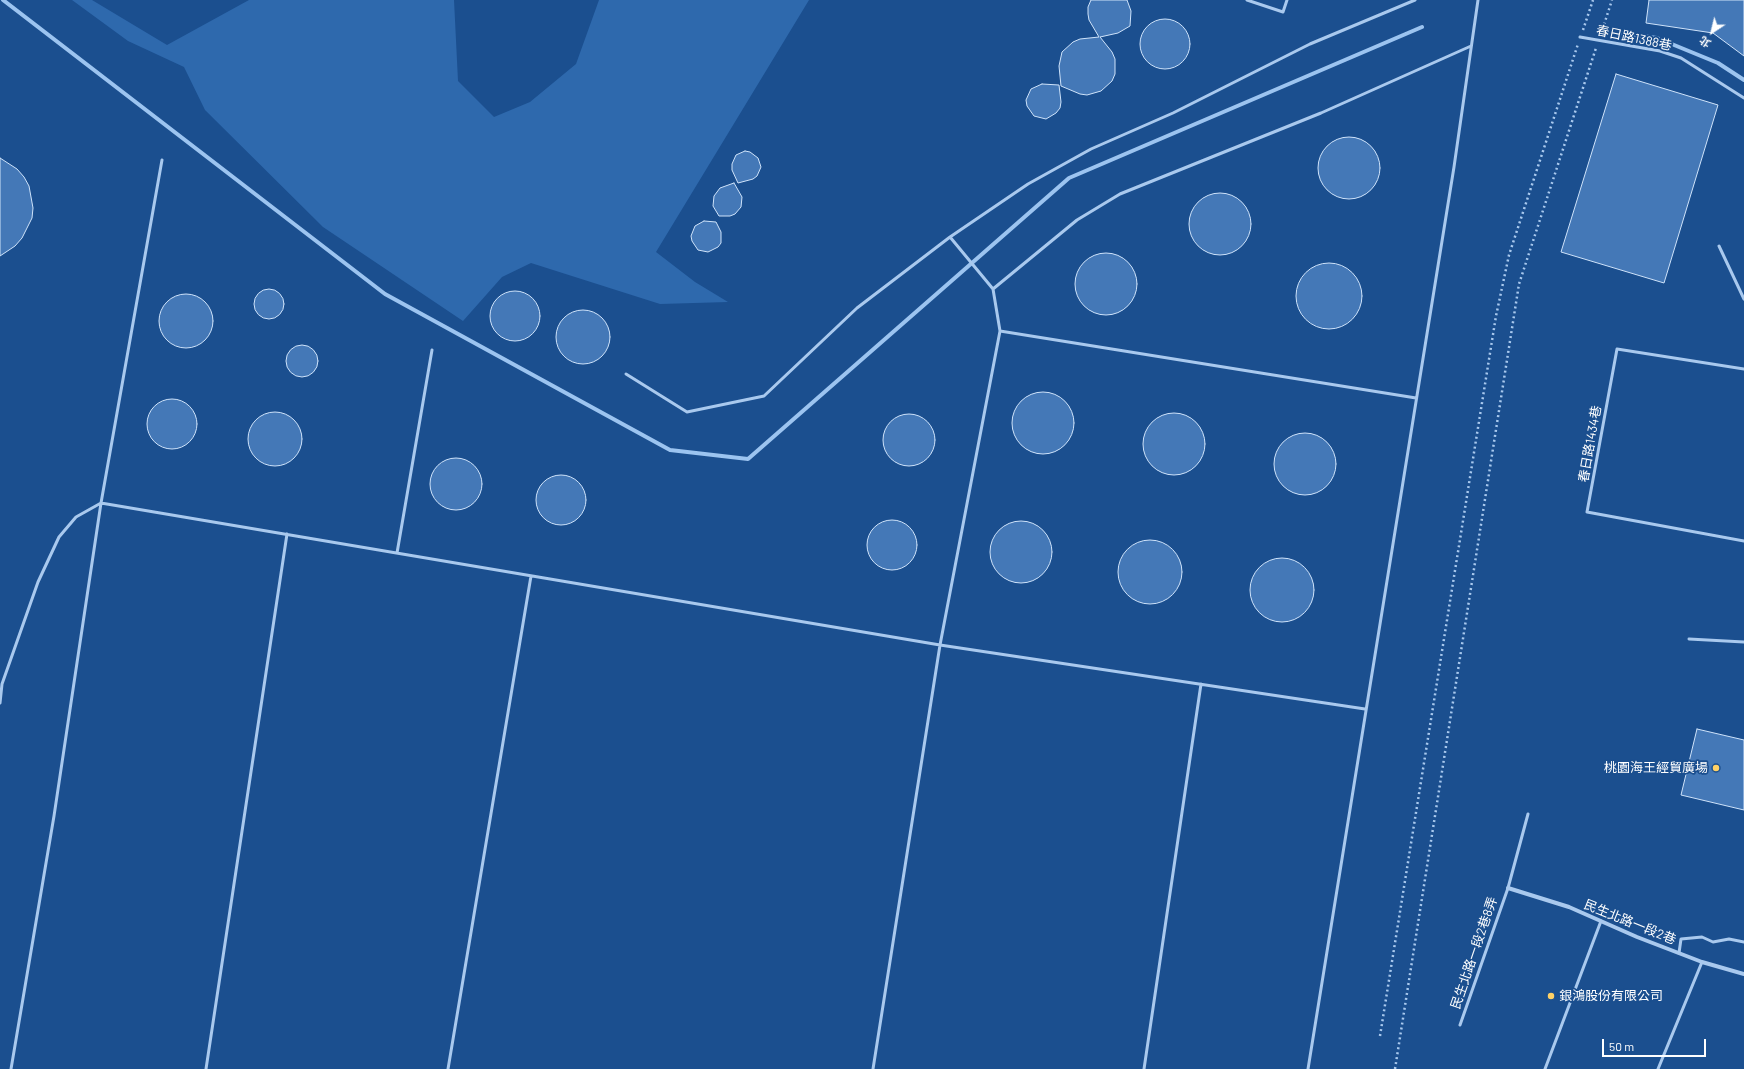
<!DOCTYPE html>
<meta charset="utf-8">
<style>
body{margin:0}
#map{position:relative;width:1744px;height:1069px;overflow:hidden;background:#1b4f8f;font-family:Barlow,"Noto Sans TC",sans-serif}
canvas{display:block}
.north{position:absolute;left:1692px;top:12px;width:40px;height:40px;-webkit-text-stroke:3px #1b4f8f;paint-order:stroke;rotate:215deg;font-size:11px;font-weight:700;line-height:16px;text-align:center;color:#fff}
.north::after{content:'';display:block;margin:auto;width:14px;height:18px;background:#fff;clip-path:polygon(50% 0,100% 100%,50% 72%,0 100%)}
.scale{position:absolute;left:1602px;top:1039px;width:104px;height:18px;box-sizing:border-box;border:2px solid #fff;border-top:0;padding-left:5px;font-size:12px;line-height:14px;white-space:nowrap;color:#fff;-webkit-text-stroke:3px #1b4f8f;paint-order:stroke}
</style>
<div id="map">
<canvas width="1744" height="1069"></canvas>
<div class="north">北</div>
<div class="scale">50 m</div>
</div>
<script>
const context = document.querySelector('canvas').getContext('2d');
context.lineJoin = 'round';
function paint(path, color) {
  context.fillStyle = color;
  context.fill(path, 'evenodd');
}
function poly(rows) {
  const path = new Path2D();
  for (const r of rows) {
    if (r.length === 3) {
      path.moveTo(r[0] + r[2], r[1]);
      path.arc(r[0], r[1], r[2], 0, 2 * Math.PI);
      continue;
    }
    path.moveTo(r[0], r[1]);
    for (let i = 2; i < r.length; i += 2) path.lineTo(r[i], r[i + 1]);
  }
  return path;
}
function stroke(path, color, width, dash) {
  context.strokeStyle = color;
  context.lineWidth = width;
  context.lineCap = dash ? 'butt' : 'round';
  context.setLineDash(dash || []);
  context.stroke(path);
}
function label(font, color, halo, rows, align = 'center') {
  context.font = font + ' Barlow,"Noto Sans TC",sans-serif';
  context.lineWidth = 3.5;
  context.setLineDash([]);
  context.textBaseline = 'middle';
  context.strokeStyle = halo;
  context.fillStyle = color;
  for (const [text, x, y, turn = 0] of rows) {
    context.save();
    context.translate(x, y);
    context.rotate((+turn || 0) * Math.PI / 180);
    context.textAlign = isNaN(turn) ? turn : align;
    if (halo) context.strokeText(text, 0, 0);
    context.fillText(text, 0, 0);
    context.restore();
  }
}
const green = poly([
 [72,0,92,0,167,45,249,0,454,0,458,81,494,117,530,102,576,64,599,0,809,0,656,252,695,282,728,302,660,304,531,263,502,277,463,321,323,227,205,110,184,67,128,41]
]);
const stream = poly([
 [3,0,385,294,670,450,748,459,1069,178,1422,27],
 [1612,32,1657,38,1718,63,1744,80]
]);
const building = poly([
 [1091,0,1127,0,1131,11,1130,26,1118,33,1100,37,1112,52,1115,59,1115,74,1112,81,1101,91,1087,95,1080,94,1061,86,1059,66,1062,52,1073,42,1080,39,1099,37,1089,20,1088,14,1088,7,1091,0],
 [1649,0,1744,0,1744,56,1713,33,1646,23,1649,0],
 [1165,44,25],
 [1616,74,1718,105,1664,283,1561,252,1616,74],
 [1042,84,1059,85,1061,102,1060,108,1056,113,1046,119,1034,116,1027,106,1026,100,1031,89,1042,84],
 [1349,168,31],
 [745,151,750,152,758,158,761,167,757,176,753,179,738,183,732,170,732,164,736,155,745,151],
 [0,158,17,169,24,177,29,186,33,208,32,218,22,238,15,246,0,256,0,158],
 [734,183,742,197,741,207,735,214,730,216,719,216,713,206,714,196,720,188,734,183],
 [1220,224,31],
 [704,221,716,222,721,232,721,243,718,247,708,252,698,250,692,241,691,236,695,226,704,221],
 [1106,284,31],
 [1329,296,33],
 [269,304,15],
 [515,316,25],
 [186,321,27],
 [583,337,27],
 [302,361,16],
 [1043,423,31],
 [172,424,25],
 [275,439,27],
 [1174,444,31],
 [909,440,26],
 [1305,464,31],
 [456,484,26],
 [561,500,25],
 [892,545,25],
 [1021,552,31],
 [1150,572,32],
 [1282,590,32],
 [1697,729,1744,740,1744,810,1681,795,1697,729]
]);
const path = poly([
 [1583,30,1593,0],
 [1601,34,1612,0],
 [1380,1036,1496,316,1509,255,1578,44],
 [1395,1069,1519,284,1596,48]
]);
const service = poly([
 [1247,0,1283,12,1287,0],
 [1580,37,1660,51,1681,58,1744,98],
 [1719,246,1744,299],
 [993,289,1077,220,1120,194,1321,113,1471,46],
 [1000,331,1416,398],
 [1744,369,1617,349,1587,512,1744,541],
 [626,374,687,412,764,396,857,308,950,237,1028,184,1091,149,1173,113,1310,44,1415,0],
 [397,553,432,350],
 [1689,639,1744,642],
 [0,703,2,684,38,582,59,537,76,517,101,503,940,645,1365,709],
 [1679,953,1681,939,1702,937,1713,942,1729,939,1744,942],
 [1460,1025,1508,888,1528,814],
 [11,1069,54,816,101,503,162,160],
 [206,1069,287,534],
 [448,1069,531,576],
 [873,1069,940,645,1000,331,993,289,950,237],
 [1144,1069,1201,684],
 [1308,1069,1454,167,1478,0],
 [1545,1069,1601,921],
 [1658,1069,1702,962]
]);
const minor = poly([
 [1508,888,1569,907,1637,937,1702,962,1744,974]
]);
const markers = [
 [1716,768,4,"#ffd166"],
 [1551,996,4,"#ffd166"]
];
const streetNames = [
 ["春日路1388巷",1634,38,12],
 ["春日路1434巷",1590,444,-80],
 ["民生北路一段2巷",1630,922,22],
 ["民生北路一段2巷8弄",1474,953,-71]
];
const poiNames = [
 ["桃園海王經貿廣場",1708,768],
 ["銀鴻股份有限公司",1559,996,"left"]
];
paint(green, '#2e69ad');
stroke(stream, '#9cc4f0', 4);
paint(building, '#4478b7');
stroke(building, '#cfe3fa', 1);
stroke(path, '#a9c9ee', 2.5, [2, 3]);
stroke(service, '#a9c9ee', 3);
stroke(minor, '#a9c9ee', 4);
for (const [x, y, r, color] of markers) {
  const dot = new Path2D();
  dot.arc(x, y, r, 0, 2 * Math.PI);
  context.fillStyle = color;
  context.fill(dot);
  stroke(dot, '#1b4f8f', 1.5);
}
label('13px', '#fff', '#1b4f8f', streetNames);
label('13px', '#fff', '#1b4f8f', poiNames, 'right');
</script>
